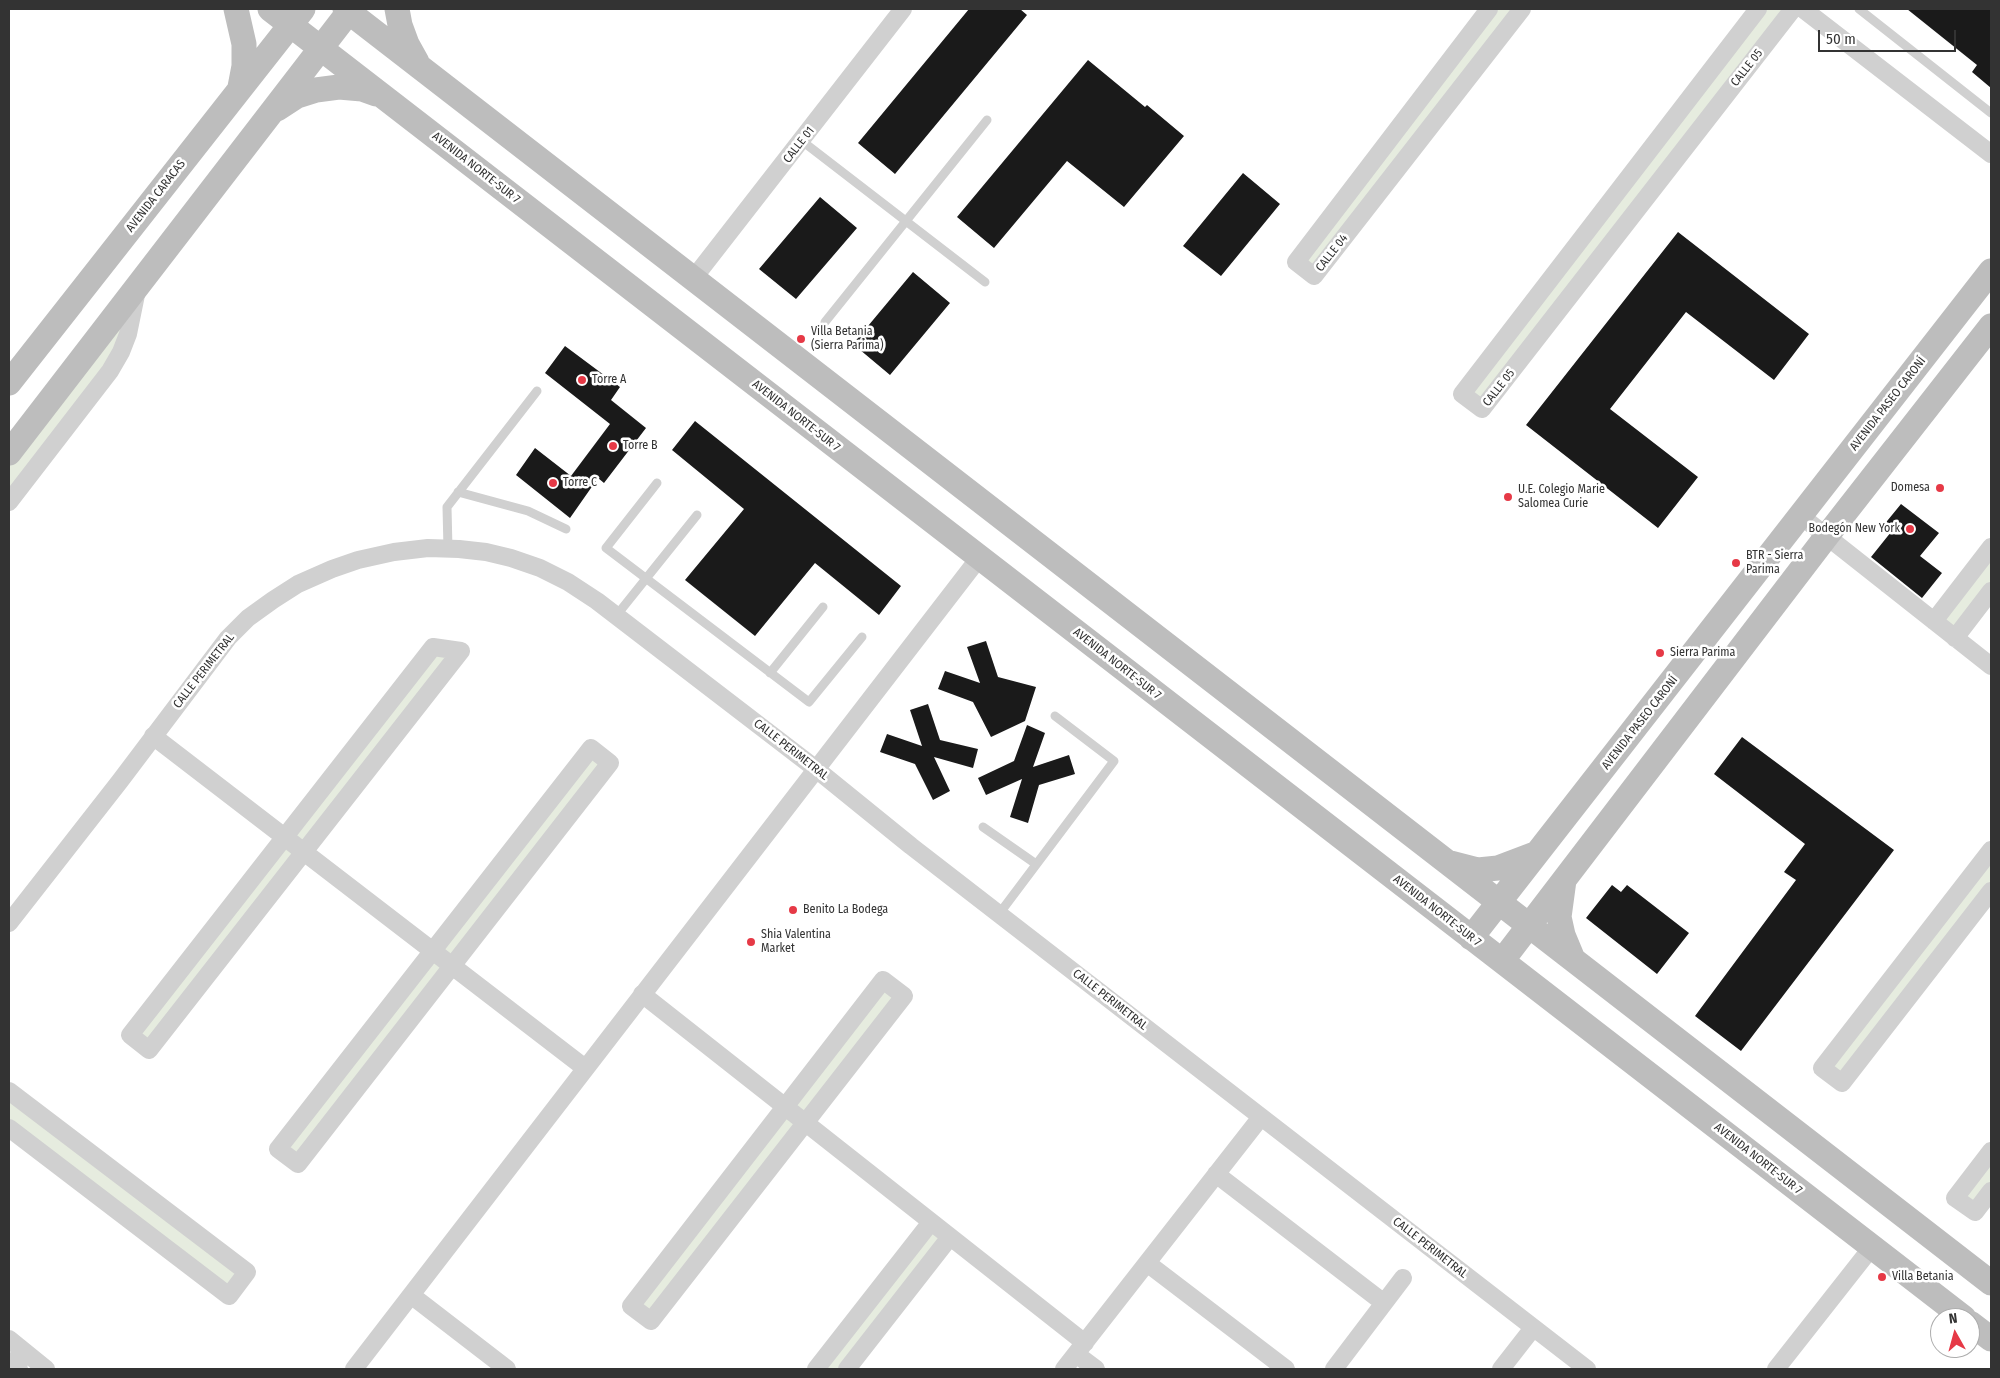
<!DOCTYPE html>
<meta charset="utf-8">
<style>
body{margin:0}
#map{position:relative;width:2000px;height:1378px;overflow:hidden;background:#fff;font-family:"Fira Sans Condensed",sans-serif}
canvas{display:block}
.frame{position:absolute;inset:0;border:10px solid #333;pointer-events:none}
.north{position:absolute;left:1930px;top:1308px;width:50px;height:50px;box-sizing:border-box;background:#fff;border:1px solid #adadad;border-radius:50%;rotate:353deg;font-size:14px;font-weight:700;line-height:20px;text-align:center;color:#333}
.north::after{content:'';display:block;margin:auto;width:18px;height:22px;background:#e63946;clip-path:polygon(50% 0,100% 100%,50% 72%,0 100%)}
.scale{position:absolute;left:1818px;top:30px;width:138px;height:22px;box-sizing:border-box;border:2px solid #333;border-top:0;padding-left:6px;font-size:15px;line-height:18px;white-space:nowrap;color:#333;-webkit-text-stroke:4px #fff;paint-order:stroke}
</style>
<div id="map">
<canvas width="2000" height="1378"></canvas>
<div class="frame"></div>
<div class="north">N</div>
<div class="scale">50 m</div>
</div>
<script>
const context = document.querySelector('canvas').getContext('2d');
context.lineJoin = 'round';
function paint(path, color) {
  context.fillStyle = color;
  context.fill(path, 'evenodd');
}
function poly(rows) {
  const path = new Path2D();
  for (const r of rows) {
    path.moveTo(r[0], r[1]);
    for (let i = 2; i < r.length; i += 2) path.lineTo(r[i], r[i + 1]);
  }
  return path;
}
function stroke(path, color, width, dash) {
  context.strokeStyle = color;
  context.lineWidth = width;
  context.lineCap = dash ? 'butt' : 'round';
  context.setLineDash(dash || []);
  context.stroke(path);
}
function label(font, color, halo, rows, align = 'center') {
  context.font = font + ' "Fira Sans Condensed",sans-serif';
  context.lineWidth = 5;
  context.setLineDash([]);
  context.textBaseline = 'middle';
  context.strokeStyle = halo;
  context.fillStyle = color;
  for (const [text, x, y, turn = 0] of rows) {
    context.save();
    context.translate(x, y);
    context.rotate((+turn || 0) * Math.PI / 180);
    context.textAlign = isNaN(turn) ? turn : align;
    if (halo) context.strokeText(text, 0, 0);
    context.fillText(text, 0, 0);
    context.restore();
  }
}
const green = poly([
 [1489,9,1522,9,1314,276,1296,262],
 [1758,9,1793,9,1482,409,1462,394],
 [138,285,128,334,9,502,9,453],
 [1991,547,1991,591,1955,638,1934,621],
 [433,647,461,651,149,1050,130,1035],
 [591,748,610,763,298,1164,278,1149],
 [1991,850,1991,891,1842,1083,1822,1068],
 [883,980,904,996,651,1321,631,1306],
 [9,1091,247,1272,229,1296,9,1128],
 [1991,1151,1991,1191,1975,1212,1955,1198],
 [931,1222,950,1237,847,1369,816,1369]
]);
const building = poly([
 [969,9,1020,9,1027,15,895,174,858,143],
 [1907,9,1991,9,1991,88,1972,72,1977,65],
 [1088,60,1145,107,1147,105,1184,136,1124,207,1067,161,994,248,957,217],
 [1243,173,1280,204,1221,276,1183,246],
 [820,197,857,228,796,299,759,269],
 [1678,232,1809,334,1774,380,1686,312,1610,409,1698,477,1658,528,1526,425],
 [913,272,950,303,890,375,853,344],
 [565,346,620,387,611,400,646,428,604,483,598,478,570,518,516,475,535,448,571,476,610,424,545,373],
 [695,421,901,586,879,615,815,563,755,636,685,580,744,509,672,450],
 [1901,504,1939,533,1920,556,1942,573,1922,598,1871,557,1891,532,1883,526],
 [986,641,998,677,1036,687,1025,721,991,737,973,702,938,689,945,671,980,683,967,647],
 [928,704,940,740,978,749,973,768,934,757,950,791,933,800,915,764,880,752,887,734,922,746,910,710],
 [1027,725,1045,733,1033,767,1069,755,1075,774,1039,785,1028,823,1010,817,1022,779,986,795,978,778,1014,761],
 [1742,737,1894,850,1741,1051,1695,1016,1796,880,1784,872,1805,844,1714,774],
 [1612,885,1621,892,1627,885,1689,933,1657,974,1586,918]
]);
const lane = poly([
 [1859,9,1991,113],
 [802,141,985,282],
 [825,322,987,120],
 [657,483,606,548,809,702,862,637],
 [458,492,528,511,566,529],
 [448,549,447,507,537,391],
 [616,616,697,515],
 [770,673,823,607],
 [983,827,1036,864],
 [999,914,1114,761,1055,716]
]);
const street = poly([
 [1489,9,1296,262,1314,276,1522,9],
 [1758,9,1462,394,1482,409,1793,9],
 [1803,9,1991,154],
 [693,279,903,9],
 [9,502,110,371,121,352,128,334,137,290],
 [1801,516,1991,666],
 [1934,621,1991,547],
 [1955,638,1991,591],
 [433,647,461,651,149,1050,130,1035,433,647],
 [153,736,585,1068],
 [591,748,610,763,298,1164,278,1149,591,748],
 [1991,850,1822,1068,1842,1083,1991,891],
 [9,923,120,781,228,638,248,618,273,600,298,584,332,569,358,560,394,552,428,548,459,549,486,552,511,558,540,568,568,582,597,601,816,769,911,846,1587,1369],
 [883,980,904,996,651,1321,631,1306,883,980],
 [642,994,1085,1343],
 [9,1091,247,1272,229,1296,9,1128],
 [1991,1151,1955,1198,1975,1212,1991,1191],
 [1216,1174,1384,1303],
 [1147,1263,1286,1369],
 [411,1295,507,1369],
 [9,1339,46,1369],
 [1076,1354,1096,1369],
 [9,1361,19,1369],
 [354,1369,979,558],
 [816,1369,931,1222],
 [847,1369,950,1237],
 [1064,1369,1261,1117],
 [1334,1369,1403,1278],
 [1501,1369,1533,1328],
 [1776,1369,1872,1247]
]);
const secondary = poly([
 [236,9,244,44,244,66,240,87],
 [270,9,1964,1318],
 [345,9,1991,1283],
 [397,9,400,25,407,44,417,62],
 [277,109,297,96,316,90,339,87,362,89,376,94],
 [9,383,303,9],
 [9,453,351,9],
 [1451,863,1478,870,1498,868,1535,854],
 [1564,880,1559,917,1563,935,1573,959],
 [1471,938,1991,271],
 [1502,961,1826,537,1991,326],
 [1970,1323,1991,1339]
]);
const markers = [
 [801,339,5,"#e63946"],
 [582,380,5,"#e63946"],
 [613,446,5,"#e63946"],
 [553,483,5,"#e63946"],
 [1940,488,5,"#e63946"],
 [1508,497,5,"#e63946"],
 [1910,529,5,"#e63946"],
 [1736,563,5,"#e63946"],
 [1660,653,5,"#e63946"],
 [793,910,5,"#e63946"],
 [751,942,5,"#e63946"],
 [1882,1277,5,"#e63946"]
];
const streetNames = [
 ["CALLE 05",1747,68,-52],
 ["CALLE 01",799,145,-52],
 ["AVENIDA NORTE-SUR 7",476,168,38],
 ["AVENIDA CARACAS",156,196,-52],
 ["CALLE 04",1332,253,-52],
 ["CALLE 05",1499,388,-52],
 ["AVENIDA PASEO CARONÍ",1888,404,-52],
 ["AVENIDA NORTE-SUR 7",796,416,38],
 ["AVENIDA NORTE-SUR 7",1117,664,38],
 ["CALLE PERIMETRAL",204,671,-52],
 ["AVENIDA PASEO CARONÍ",1640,723,-52],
 ["CALLE PERIMETRAL",791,750,38],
 ["AVENIDA NORTE-SUR 7",1437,911,38],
 ["CALLE PERIMETRAL",1110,1000,38],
 ["AVENIDA NORTE-SUR 7",1758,1159,38],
 ["CALLE PERIMETRAL",1430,1248,38]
];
const poiNames = [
 ["Villa Betania",811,332],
 ["(Sierra Parima)",811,346],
 ["Torre A",592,380],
 ["Torre B",623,446],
 ["Torre C",563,483],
 ["Domesa",1930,488,"right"],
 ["U.E. Colegio Marie",1518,490],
 ["Salomea Curie",1518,504],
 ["Bodegón New York",1900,529,"right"],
 ["BTR - Sierra",1746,556],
 ["Parima",1746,570],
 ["Sierra Parima",1670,653],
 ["Benito La Bodega",803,910],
 ["Shia Valentina",761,935],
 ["Market",761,949],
 ["Villa Betania",1892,1277]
];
paint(green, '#e6ecdf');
paint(building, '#1a1a1a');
stroke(lane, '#d0d0d0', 9);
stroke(street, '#d0d0d0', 18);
stroke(secondary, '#bdbdbd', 25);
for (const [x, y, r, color] of markers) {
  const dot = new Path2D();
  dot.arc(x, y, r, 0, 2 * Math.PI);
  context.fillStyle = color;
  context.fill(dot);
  stroke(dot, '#fff', 2);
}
label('12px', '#333', '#fff', streetNames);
label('12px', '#333', '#fff', poiNames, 'left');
</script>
